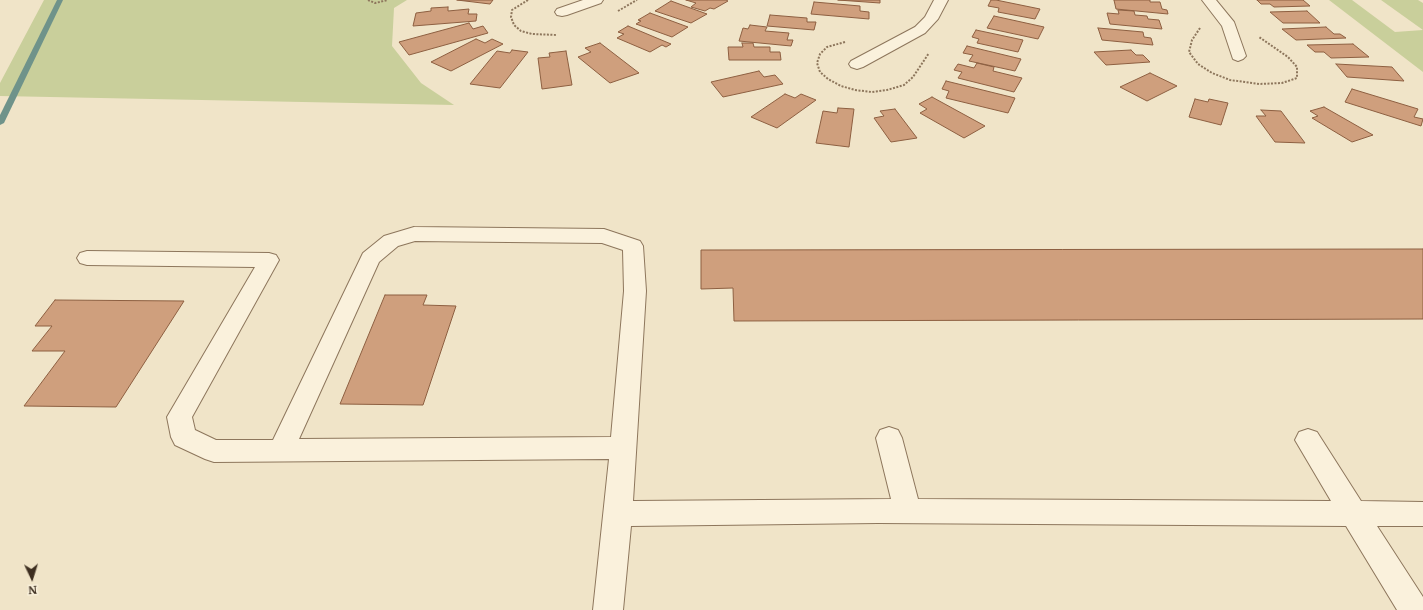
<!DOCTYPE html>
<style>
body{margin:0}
#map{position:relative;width:1423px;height:610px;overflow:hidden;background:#f0e4c8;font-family:Merriweather,serif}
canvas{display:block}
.north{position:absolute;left:12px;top:558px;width:40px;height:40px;-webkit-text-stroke:3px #f7eed8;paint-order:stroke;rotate:176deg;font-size:11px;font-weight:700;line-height:16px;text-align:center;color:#3d2e20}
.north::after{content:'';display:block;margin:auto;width:14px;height:18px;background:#3d2e20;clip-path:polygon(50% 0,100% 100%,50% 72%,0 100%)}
</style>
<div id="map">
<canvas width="1423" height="610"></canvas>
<div class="north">N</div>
</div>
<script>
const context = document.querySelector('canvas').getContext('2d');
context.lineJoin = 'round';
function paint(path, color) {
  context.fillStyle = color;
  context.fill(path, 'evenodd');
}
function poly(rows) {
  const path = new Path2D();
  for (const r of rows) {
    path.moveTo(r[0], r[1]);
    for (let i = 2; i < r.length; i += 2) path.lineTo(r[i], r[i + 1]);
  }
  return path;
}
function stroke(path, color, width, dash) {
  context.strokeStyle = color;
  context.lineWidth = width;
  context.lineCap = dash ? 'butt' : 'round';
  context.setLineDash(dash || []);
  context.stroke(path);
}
const green = poly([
 [44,0,407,0,394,8,392,46,421,83,454,105,0,96,0,83],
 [1329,0,1352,0,1395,32,1423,30,1423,72],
 [1381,0,1418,0,1423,3,1423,30]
]);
const stream = poly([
 [57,0,63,0,4,123,0,125,0,115,57,0]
]);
const building = poly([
 [457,0,493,0,490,4,457,0],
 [686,0,726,0,728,1,714,9,710,8,705,11,691,7,696,3,686,0],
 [838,0,880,0,880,3,838,0],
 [991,0,996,0,1040,9,1035,19,998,12,999,8,988,6,991,0],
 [1114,0,1150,0,1150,2,1160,2,1162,9,1167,10,1168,14,1116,9,1114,0],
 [1257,0,1303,0,1310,6,1274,7,1270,4,1261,4,1257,0],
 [671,1,707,14,691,23,655,11,671,1],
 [814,2,860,6,860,11,869,12,869,19,811,14,814,2],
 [448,7,448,11,469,9,468,14,477,14,476,21,413,26,416,13,431,11,431,8,448,7],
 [1118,10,1134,11,1135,15,1147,16,1148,19,1159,20,1162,29,1110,24,1107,13,1119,14,1118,10],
 [1307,11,1320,23,1283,23,1270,12,1307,11],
 [650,13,688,27,672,37,636,24,641,21,638,20,650,13],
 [770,15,807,18,807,22,816,22,814,30,767,26,770,15],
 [994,16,1044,27,1038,39,987,28,994,16],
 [469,23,473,29,483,26,488,33,409,55,399,42,469,23],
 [750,25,767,27,765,31,789,33,787,40,793,40,791,46,739,41,743,28,748,29,750,25],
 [628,26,671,44,666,47,662,45,650,52,617,38,624,34,618,32,628,26],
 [1326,27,1334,34,1340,34,1346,38,1296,40,1282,29,1326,27],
 [1098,28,1143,32,1144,37,1151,38,1153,45,1102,40,1098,28],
 [976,30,1023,40,1018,52,977,43,979,39,972,37,976,30],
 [476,39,485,43,492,39,503,44,451,71,431,62,476,39],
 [600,43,639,73,610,83,578,57,591,52,585,48,600,43],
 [742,43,753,43,754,47,770,47,770,52,780,52,781,60,729,60,728,47,743,47,742,43],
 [1353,44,1369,57,1331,58,1324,52,1315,52,1307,45,1353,44],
 [967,46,1021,59,1015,71,969,61,973,55,963,53,967,46],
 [512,50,528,52,500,88,470,84,497,51,510,53,512,50],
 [1131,50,1136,55,1143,55,1150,62,1106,65,1094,52,1131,50],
 [566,51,572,85,542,89,538,58,550,57,549,53,566,51],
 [977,63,994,67,993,71,1022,78,1014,92,958,78,962,72,954,70,958,64,974,68,977,63],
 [1336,64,1392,67,1404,81,1347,77,1336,64],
 [759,71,764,77,775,75,783,84,723,97,711,82,759,71],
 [1150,73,1177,86,1147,101,1120,87,1150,73],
 [946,81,1015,98,1008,113,946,98,949,91,942,89,946,81],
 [1352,89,1418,109,1414,117,1423,119,1421,126,1345,102,1352,89],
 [785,94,795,98,801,94,816,100,777,128,751,117,785,94],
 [932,97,985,126,964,138,920,113,927,109,919,104,932,97],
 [1195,99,1208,102,1209,99,1228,103,1221,125,1189,117,1195,99],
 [1324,107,1373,135,1352,142,1312,118,1318,116,1310,111,1324,107],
 [838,108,854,109,849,147,816,143,823,111,837,113,838,108],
 [895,109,917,138,891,142,874,118,884,116,880,111,895,109],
 [1261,110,1281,111,1305,143,1275,142,1256,116,1266,116,1261,110],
 [1423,249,1423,319,734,321,733,288,701,289,701,250,1423,249],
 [385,295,427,295,423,305,456,306,423,405,340,404,385,295],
 [55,300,184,301,116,407,24,406,65,351,32,351,52,326,35,326,55,300]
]);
const path = poly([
 [368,0,375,3,388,0],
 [528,0,512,10,511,17,514,25,521,31,532,34,557,35],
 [618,11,637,0],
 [1200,28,1192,40,1189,52,1198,64,1212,73,1230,80,1259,84,1282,83,1297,78,1297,67,1288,57,1259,37],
 [845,42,827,47,820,54,817,63,820,72,828,79,841,86,855,90,872,92,887,90,904,85,913,77,929,53]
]);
const minor = poly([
 [583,0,603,0,601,3,567,15,562,16,557,15,555,12,557,9,583,0],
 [934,0,948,0,938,19,925,33,863,67,857,69,851,67,849,64,851,61,915,27,925,17,934,0],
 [1202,0,1216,0,1234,22,1246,56,1243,59,1238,61,1233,59,1222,26,1202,0],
 [414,227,604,229,640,241,643,246,646,291,633,501,891,499,876,438,880,430,889,427,898,430,902,438,918,499,1331,501,1295,440,1299,432,1308,429,1317,432,1361,501,1423,502,1423,526,1377,526,1423,597,1423,610,1397,610,1346,526,878,523,631,526,623,610,593,610,609,459,214,462,205,459,175,445,171,437,167,417,255,267,87,265,80,263,77,258,80,253,87,251,269,253,276,255,279,260,192,417,195,430,216,440,273,440,363,253,384,236,414,227],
 [415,241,602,243,623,250,624,291,611,437,299,439,379,262,398,246,415,241]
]);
paint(green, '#c9cf9b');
paint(stream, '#6f938a');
paint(building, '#cf9f7d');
stroke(building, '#8d5f41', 1);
stroke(minor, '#8d765c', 2);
stroke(path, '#8d765c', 2, [2, 1.5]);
paint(minor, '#faf1dc');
</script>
